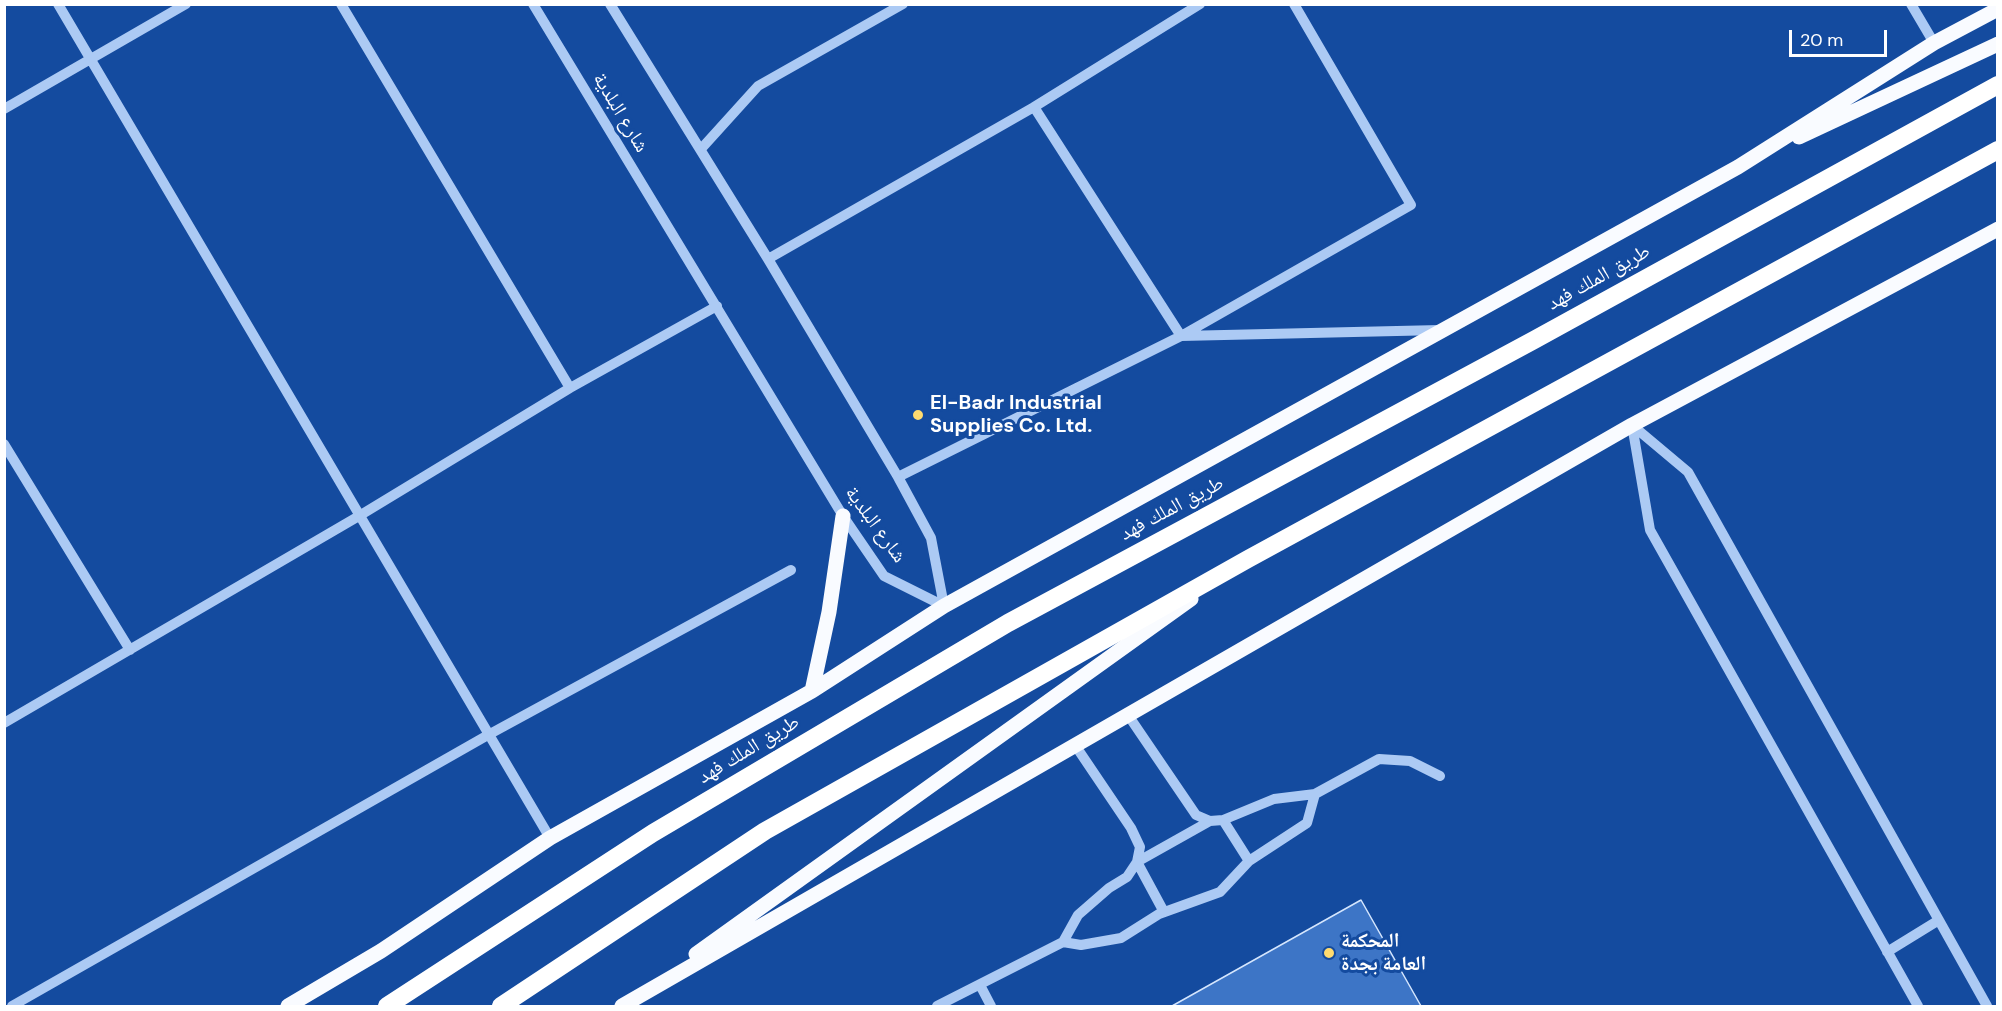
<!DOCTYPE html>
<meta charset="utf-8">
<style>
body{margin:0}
#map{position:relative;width:2002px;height:1011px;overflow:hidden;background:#144b9f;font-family:"DM Sans",sans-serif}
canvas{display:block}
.frame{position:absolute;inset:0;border:6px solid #fff;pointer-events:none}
.scale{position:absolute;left:1789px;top:30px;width:98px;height:27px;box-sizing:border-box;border:3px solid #fff;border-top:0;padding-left:8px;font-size:18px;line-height:21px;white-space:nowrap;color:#fff;-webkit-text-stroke:4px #144b9f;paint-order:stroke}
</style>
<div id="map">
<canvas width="2002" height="1011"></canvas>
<div class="frame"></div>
<div class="scale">20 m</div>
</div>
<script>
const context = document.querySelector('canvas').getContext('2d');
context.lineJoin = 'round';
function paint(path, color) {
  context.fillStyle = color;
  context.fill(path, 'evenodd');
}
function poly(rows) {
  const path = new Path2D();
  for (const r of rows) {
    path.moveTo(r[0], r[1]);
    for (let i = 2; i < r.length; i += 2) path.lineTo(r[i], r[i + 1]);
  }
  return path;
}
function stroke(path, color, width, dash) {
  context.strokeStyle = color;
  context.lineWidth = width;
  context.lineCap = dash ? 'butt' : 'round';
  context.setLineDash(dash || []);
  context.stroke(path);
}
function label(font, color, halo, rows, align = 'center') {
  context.font = font + ' "DM Sans","Noto Naskh Arabic",sans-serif';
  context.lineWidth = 6;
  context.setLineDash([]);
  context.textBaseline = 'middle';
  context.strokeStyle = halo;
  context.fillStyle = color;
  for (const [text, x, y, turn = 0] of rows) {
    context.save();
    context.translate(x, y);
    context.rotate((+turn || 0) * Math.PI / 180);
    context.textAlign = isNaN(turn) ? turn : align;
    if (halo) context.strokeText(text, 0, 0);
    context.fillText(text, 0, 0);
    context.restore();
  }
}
const building = poly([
 [1361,900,1421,1006,1172,1006,1361,900]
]);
const minor = poly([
 [58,4,550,838],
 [341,4,570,388],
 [533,4,843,516,884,576,944,606],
 [610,4,768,259,898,477,931,538,944,606],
 [1911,4,1934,43],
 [1034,107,1181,336,1440,330],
 [4,109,186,4],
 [701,149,758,86,903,4],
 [768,259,1034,107,1200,4],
 [1632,425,1688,472,1987,1006],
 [1632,425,1650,530,1918,1006],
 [4,444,130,650],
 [898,477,1181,336,1411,205,1294,4],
 [1128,715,1196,815,1210,821,1223,820,1274,799,1315,794,1379,759,1410,761,1440,776],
 [4,723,359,516,570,388,717,306],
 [1223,820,1249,861],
 [1137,862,1210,821],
 [1137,862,1164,912],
 [1063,942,1081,945,1121,938,1159,914,1220,892,1249,861,1307,823,1315,794],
 [1887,952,1939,920],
 [980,985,991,1006],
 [12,1006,488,735,791,570],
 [937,1006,1063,942,1078,915,1109,888,1127,877,1137,862,1140,847,1131,828,1075,745]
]);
const major = poly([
 [1799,137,1998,44],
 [812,691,829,612,843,516],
 [696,954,1191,599],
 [288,1006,381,951,550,838,812,691,944,606,1738,167,1934,43,1998,9],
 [622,1006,1632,425,1998,229]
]);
const highway = poly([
 [387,1006,653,833,1008,623,1534,340,1998,85],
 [501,1006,765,831,1248,559,1998,150]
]);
const markers = [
 [918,415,6,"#ffdb6f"],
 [1329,953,6,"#ffdb6f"]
];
const streetNames = [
 ["شارع البلدية",620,113,59],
 ["طريق الملك فهد",1599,278,-29],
 ["طريق الملك فهد",1172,509,-28],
 ["شارع البلدية",875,525,54],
 ["طريق الملك فهد",749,750,-31]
];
const poiNames = [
 ["El-Badr Industrial",930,404],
 ["Supplies Co. Ltd.",930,427],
 ["المحكمة",1341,942],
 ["العامة بجدة",1341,965]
];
paint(building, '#3d75c6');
stroke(building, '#d5e6fd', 1.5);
stroke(minor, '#accaf4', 10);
stroke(major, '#f9fbff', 15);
stroke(highway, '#fff', 18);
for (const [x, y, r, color] of markers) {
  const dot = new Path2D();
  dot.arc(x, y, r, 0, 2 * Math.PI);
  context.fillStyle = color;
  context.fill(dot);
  stroke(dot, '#144b9f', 2);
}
label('20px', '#fff', '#144b9f', streetNames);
label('bold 20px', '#fff', '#144b9f', poiNames, 'left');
</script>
